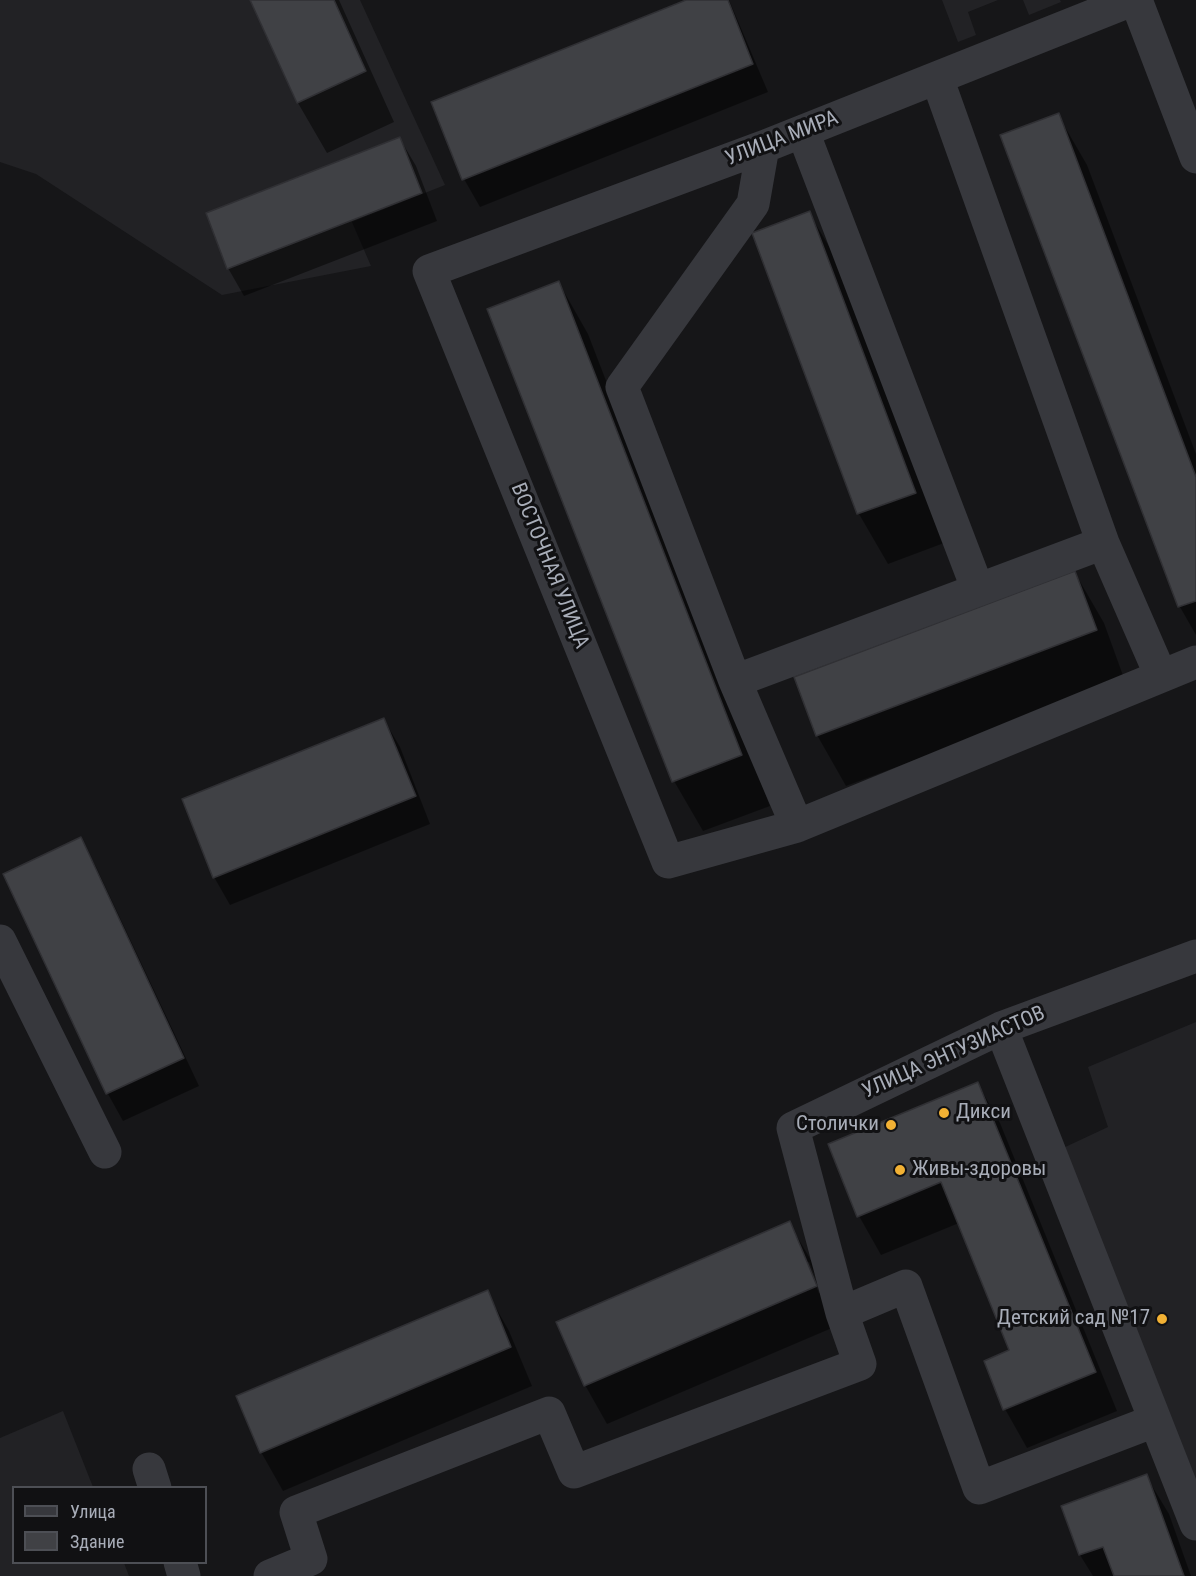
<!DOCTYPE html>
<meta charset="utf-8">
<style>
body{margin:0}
#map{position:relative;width:1196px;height:1576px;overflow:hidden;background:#161618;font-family:"Roboto Condensed",sans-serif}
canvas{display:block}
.legend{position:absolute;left:12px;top:1486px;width:195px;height:78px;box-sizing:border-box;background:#111113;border:2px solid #4d4f55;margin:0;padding:8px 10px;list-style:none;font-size:18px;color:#a8adb8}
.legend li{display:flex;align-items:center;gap:12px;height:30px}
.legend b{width:30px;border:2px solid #4d4f55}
</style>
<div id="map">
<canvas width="1196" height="1576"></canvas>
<ul class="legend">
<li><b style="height:8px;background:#37383d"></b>Улица</li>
<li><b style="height:16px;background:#404145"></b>Здание</li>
</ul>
</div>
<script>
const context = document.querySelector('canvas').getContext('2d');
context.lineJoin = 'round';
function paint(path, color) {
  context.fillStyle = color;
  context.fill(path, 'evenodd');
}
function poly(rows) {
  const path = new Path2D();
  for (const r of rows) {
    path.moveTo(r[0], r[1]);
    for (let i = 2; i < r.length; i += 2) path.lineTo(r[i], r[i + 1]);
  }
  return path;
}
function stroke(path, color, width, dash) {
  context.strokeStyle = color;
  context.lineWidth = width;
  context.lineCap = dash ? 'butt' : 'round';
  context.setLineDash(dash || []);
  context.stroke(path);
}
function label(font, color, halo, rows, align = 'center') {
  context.font = font + ' "Roboto Condensed",sans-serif';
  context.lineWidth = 6;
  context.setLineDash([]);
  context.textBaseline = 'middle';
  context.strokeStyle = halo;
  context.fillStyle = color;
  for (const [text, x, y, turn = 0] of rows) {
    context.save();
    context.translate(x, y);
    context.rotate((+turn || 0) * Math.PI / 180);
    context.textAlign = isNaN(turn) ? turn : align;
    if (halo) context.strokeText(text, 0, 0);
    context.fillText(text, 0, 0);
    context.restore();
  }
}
const built = poly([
 [0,0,360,0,445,185,352,222,371,266,222,295,36,174,0,162],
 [942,0,998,0,968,12,976,35,958,42],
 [1023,0,1060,0,1061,2,1029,15],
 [1196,1022,1196,1489,1061,1149,1108,1127,1088,1067],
 [63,1411,93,1487,14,1488,14,1562,124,1563,129,1576,0,1576,0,1438]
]);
const shadow = poly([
 [251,0,339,0,394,122,327,153,298,103],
 [690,0,729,0,768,92,480,207,464,179],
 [1058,115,1087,165,1196,454,1196,635,1180,607,1002,136],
 [400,139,416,166,437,221,244,296,228,268],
 [809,213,839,263,944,543,888,564,859,514,754,234],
 [559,283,588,334,770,806,703,831,674,781],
 [1075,573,1104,623,1125,681,846,786,817,735],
 [384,720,400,747,430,824,230,905,214,877],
 [80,839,96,867,199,1086,123,1121,108,1094,5,875],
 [978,1084,1000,1123,1117,1411,1027,1448,1005,1409,986,1361,1011,1351,959,1223,881,1255,859,1216],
 [789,1223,812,1262,839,1325,607,1424,585,1385],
 [806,1262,809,1262,822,1292,819,1293],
 [487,1292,509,1331,532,1386,283,1491,261,1452],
 [1146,1476,1169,1514,1191,1576,1093,1576,1080,1555,1063,1506]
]);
const building = poly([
 [250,0,334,0,366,71,297,103,250,0],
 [686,0,728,0,753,64,462,180,431,102,686,0],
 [1059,113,1196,477,1196,601,1178,607,1000,135,1059,113],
 [400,137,422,193,227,269,206,213,400,137],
 [810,211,916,493,857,514,752,233,810,211],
 [559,281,742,755,672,782,487,309,559,281],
 [1075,571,1097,630,816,736,794,677,1075,571],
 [384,718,416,796,213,878,182,799,384,718],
 [81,837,184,1058,106,1094,3,874,81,837],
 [978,1082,1096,1372,1003,1410,984,1361,1009,1350,941,1182,857,1217,828,1144,978,1082],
 [790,1221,817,1286,584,1386,556,1322,790,1221],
 [488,1290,511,1347,260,1453,236,1396,488,1290],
 [1147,1474,1184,1576,1114,1576,1103,1547,1079,1555,1061,1506,1147,1474]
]);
const minor = poly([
 [1132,0,763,147,429,271,668,862,797,826,1196,662],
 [1136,0,1196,157],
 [937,78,1103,543,1161,676],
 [803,132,978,590],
 [763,147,753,204,622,387,735,681,1103,543],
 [735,681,797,826],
 [0,941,105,1152],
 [1001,1028,1196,1524],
 [842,1313,793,1128,1001,1028,1196,956],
 [149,1469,155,1488],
 [180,1562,184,1576],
 [270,1576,311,1559,296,1512,549,1413,574,1472,860,1364,842,1313,906,1286,979,1488,1154,1421]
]);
const markers = [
 [944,1113,6,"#f2b134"],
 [891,1125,6,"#f2b134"],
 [900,1170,6,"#f2b134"],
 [1162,1319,6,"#f2b134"]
];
const streetNames = [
 ["УЛИЦА МИРА",782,139,-21],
 ["ВОСТОЧНАЯ УЛИЦА",549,566,68],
 ["УЛИЦА ЭНТУЗИАСТОВ",954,1053,-24]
];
const poiNames = [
 ["Дикси",956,1113],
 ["Столички",879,1125,"right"],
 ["Живы-здоровы",912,1170],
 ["Детский сад №17",1150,1319,"right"]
];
paint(built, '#222225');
paint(shadow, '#0007');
paint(building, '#404145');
stroke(building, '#303034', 1.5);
stroke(minor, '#37383d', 33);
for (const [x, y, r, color] of markers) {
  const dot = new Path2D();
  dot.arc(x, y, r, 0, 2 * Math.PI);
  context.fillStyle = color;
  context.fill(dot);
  stroke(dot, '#111113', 2);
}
label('21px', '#a8adb8', '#111113', streetNames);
label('21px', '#a8adb8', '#111113', poiNames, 'left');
</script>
